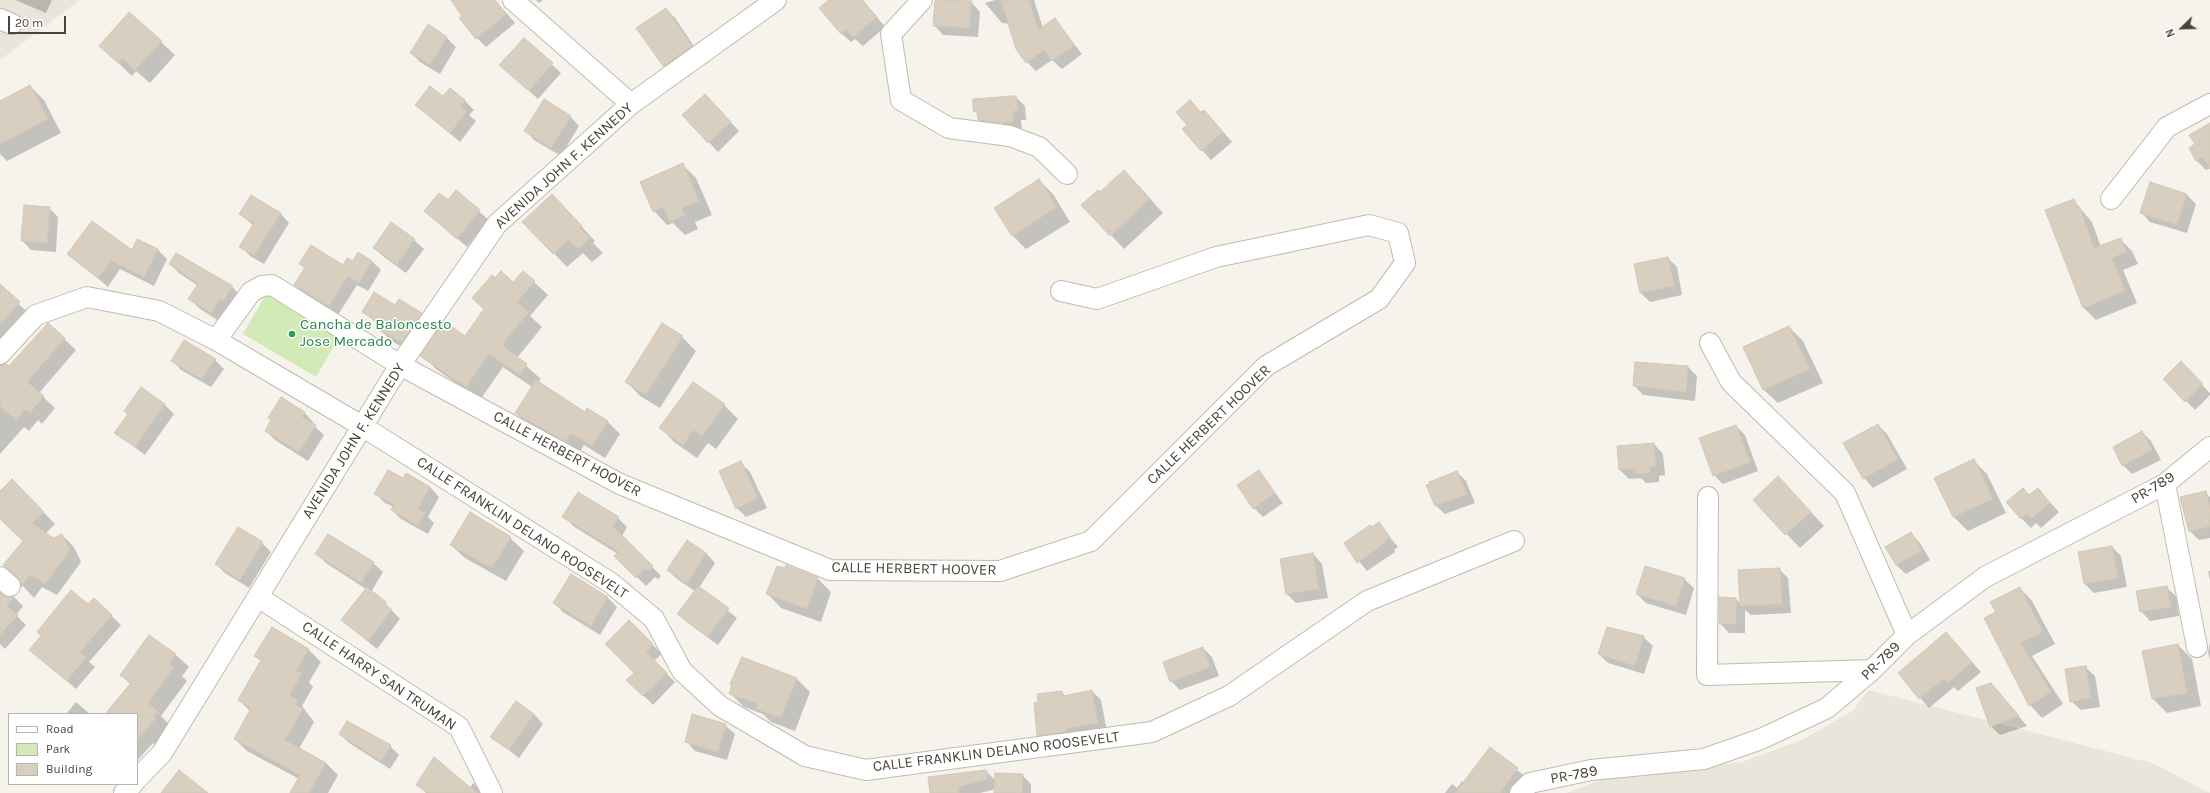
<!DOCTYPE html>
<style>
body{margin:0}
#map{position:relative;width:2210px;height:793px;overflow:hidden;background:#f6f3ec;font-family:Karla,sans-serif}
canvas{display:block}
.legend{position:absolute;left:8px;top:713px;width:130px;height:72px;box-sizing:border-box;background:#fff;border:1px solid #b7b4b0;margin:0;padding:5px 7px;list-style:none;font-size:12px;color:#4b4439}
.legend li{display:flex;align-items:center;gap:8px;height:20px}
.legend b{width:20px;border:1px solid #b7b4b0}
.north{position:absolute;left:2162px;top:8px;width:40px;height:40px;-webkit-text-stroke:3px #fff;paint-order:stroke;rotate:247deg;font-size:11px;font-weight:700;line-height:16px;text-align:center;color:#4b4439}
.north::after{content:'';display:block;margin:auto;width:14px;height:18px;background:#4b4439;clip-path:polygon(50% 0,100% 100%,50% 72%,0 100%)}
.scale{position:absolute;left:8px;top:16px;width:58px;height:18px;box-sizing:border-box;border:2px solid #4b4439;border-top:0;padding-left:5px;font-size:12px;line-height:14px;white-space:nowrap;color:#4b4439;-webkit-text-stroke:3px #fff;paint-order:stroke}
</style>
<div id="map">
<canvas width="2210" height="793"></canvas>
<ul class="legend">
<li><b style="height:5px;background:#fff"></b>Road</li>
<li><b style="height:11px;background:#d2eab5"></b>Park</li>
<li><b style="height:11px;background:#d8cfc1"></b>Building</li>
</ul>
<div class="north">N</div>
<div class="scale">20 m</div>
</div>
<script>
const context = document.querySelector('canvas').getContext('2d');
context.lineJoin = 'round';
function paint(path, color) {
  context.fillStyle = color;
  context.fill(path, 'evenodd');
}
function poly(rows) {
  const path = new Path2D();
  for (const r of rows) {
    path.moveTo(r[0], r[1]);
    for (let i = 2; i < r.length; i += 2) path.lineTo(r[i], r[i + 1]);
  }
  return path;
}
function stroke(path, color, width, dash) {
  context.strokeStyle = color;
  context.lineWidth = width;
  context.lineCap = dash ? 'butt' : 'round';
  context.setLineDash(dash || []);
  context.stroke(path);
}
function label(font, color, halo, rows, align = 'center') {
  context.font = font + ' Karla,sans-serif';
  context.lineWidth = 3;
  context.setLineDash([]);
  context.textBaseline = 'middle';
  context.strokeStyle = halo;
  context.fillStyle = color;
  for (const [text, x, y, turn = 0] of rows) {
    context.save();
    context.translate(x, y);
    context.rotate((+turn || 0) * Math.PI / 180);
    context.textAlign = isNaN(turn) ? turn : align;
    if (halo) context.strokeText(text, 0, 0);
    context.fillText(text, 0, 0);
    context.restore();
  }
}
const residential = poly([
 [0,0,80,0,0,60],
 [1869,690,2152,763,2210,793,1566,793,1600,780,1742,762,1804,739,1853,710]
]);
const green = poly([
 [268,291,341,334,316,377,243,334]
]);
const shadow = poly([
 [15,0,52,0,46,13],
 [452,0,495,0,515,23,486,47,477,38],
 [536,0,543,0,539,3],
 [831,0,863,0,885,27,863,46,855,39,851,42,841,33],
 [936,0,971,2,980,12,978,37,943,35,934,25],
 [995,0,1034,0,1043,28,1055,20,1082,54,1062,69,1052,60,1036,71,1027,62,1009,24,1002,23,985,3],
 [666,9,675,18,700,55,672,74,663,65],
 [428,26,447,38,456,47,440,74,420,62,411,53],
 [524,39,561,73,538,99,510,74],
 [161,42,175,55,150,83,136,71,132,76,114,59],
 [30,86,44,100,61,133,7,161,0,154,0,102],
 [1016,97,1025,106,1026,120,1021,120,1022,130,988,129,979,120,979,115,974,111],
 [986,120,1002,122,1002,124,986,122],
 [444,98,464,100,474,110,469,115,476,121,460,142,416,105],
 [714,104,739,131,718,152,684,115],
 [1201,113,1213,120,1232,142,1211,160,1183,129],
 [570,116,579,126,561,156,534,140,525,130],
 [2210,124,2210,168,2206,170,2197,161,2190,148,2196,145],
 [683,165,696,178,712,215,695,222,698,229,685,235,673,223,667,225,654,211],
 [1039,180,1053,194,1070,222,1026,249,1012,235],
 [2151,183,2187,195,2196,204,2187,233,2150,222,2141,212],
 [1138,185,1163,213,1124,249,1111,235,1100,194],
 [456,192,489,220,467,247,425,211,448,201],
 [2074,201,2092,222,2101,247,2120,239,2132,251,2138,264,2123,270,2137,303,2096,320,2084,308,2047,211],
 [49,208,58,217,56,252,31,250,22,240],
 [565,209,595,241,593,243,603,253,592,262,583,253,567,267,524,222],
 [280,213,289,223,264,264,250,256,241,246,253,225,240,214],
 [414,240,424,249,406,273,384,257,374,248],
 [158,250,167,259,154,286,120,269,108,287,69,254],
 [359,253,372,261,381,270,368,291,357,285,338,315,304,294,295,285,305,269,301,264,343,266,353,263],
 [1668,258,1677,267,1682,295,1650,302,1641,293,1635,265],
 [170,264,232,287,241,296,220,322,199,308,190,299,198,286,179,273],
 [496,280,514,283,534,282,548,295,530,316,542,327,517,358,541,379,538,382,585,413,607,421,620,434,605,458,584,445,579,453,529,426,516,413,532,387,503,367,480,400,436,369,422,355,465,337,485,310,473,298],
 [0,288,31,315,0,349],
 [395,306,421,314,430,323,409,351,390,340,381,330,383,328,363,312],
 [48,324,76,350,39,393,55,408,42,424,38,420,29,431,24,427,0,454,0,371,9,367],
 [1789,327,1803,341,1823,383,1778,403,1764,390,1744,348],
 [682,337,696,351,660,408,640,396,627,382],
 [172,360,215,360,224,369,211,387,181,370],
 [1636,363,1688,367,1697,376,1695,401,1643,395,1634,385],
 [2181,363,2210,393,2210,395,2195,410,2165,379],
 [164,404,174,414,145,455,116,433],
 [724,405,738,419,716,449,708,443,697,458,674,442,661,428],
 [304,412,313,422,312,424,324,435,308,461,275,440,266,431],
 [1878,425,1887,434,1907,469,1873,488,1864,478],
 [1736,426,1745,435,1758,471,1723,484,1714,475],
 [2142,432,2151,441,2161,460,2132,474,2123,465],
 [1654,444,1663,454,1665,475,1659,476,1659,482,1646,483,1641,478,1629,479,1620,470],
 [1973,460,1987,474,2006,513,1968,531,1954,517,1936,478],
 [740,462,750,472,767,508,746,517,737,508],
 [1259,472,1283,503,1263,517,1254,508],
 [1457,472,1466,481,1475,503,1445,514,1435,505],
 [1778,477,1824,526,1800,548,1754,500],
 [404,480,430,487,439,497,428,517,434,523,428,534,401,519,392,510,394,507,385,503,376,494],
 [2038,489,2059,512,2041,528,2036,523,2031,528,2022,519,2030,496],
 [0,492,24,492,55,524,45,534,53,540,62,535,74,547,81,562,57,595,42,587,34,598,4,566,24,541,0,518],
 [2205,492,2210,497,2210,538,2199,540,2190,531],
 [564,516,618,518,627,527,622,536,661,576,658,579,655,577,646,586,616,556,618,554,573,526],
 [1379,524,1398,547,1394,550,1395,552,1367,571,1345,544],
 [1911,534,1920,543,1930,560,1906,574,1896,565,1887,548],
 [328,536,373,563,383,572,371,592,385,603,400,619,377,649,342,620,366,589,326,563,317,554],
 [510,538,524,551,506,581,465,558,451,545],
 [262,543,271,552,249,588,225,573,216,564],
 [2112,547,2121,556,2127,587,2094,593,2085,584,2079,553],
 [706,553,715,563,699,588,737,618,718,645,688,623,678,614,695,591,677,579,668,570],
 [1313,554,1322,564,1328,598,1296,603,1287,594],
 [1779,569,1788,578,1791,613,1751,615,1745,610,1745,633,1729,633,1720,623,1736,599,1741,604],
 [2208,571,2210,571,2210,581],
 [571,575,608,598,617,607,600,635,563,612,554,603],
 [817,578,831,592,821,622,781,608,768,594],
 [1684,579,1694,588,1686,615,1646,603,1637,594],
 [2166,587,2176,596,2179,616,2150,621,2141,611],
 [2020,588,2032,601,2055,644,2032,656,2063,704,2042,718,2030,705,1997,612],
 [0,594,8,598,14,597,23,606,16,615,26,625,5,649,0,644],
 [94,599,121,625,89,662,95,667,76,689,31,650],
 [629,622,662,654,654,661,675,682,653,705,628,680,635,673],
 [272,628,309,650,321,662,309,682,313,687,302,706,314,722,299,749,326,763,338,775,328,793,291,793,299,779,247,751,235,739,250,711,239,700,261,661,256,656],
 [1946,633,1981,672,1958,691,1954,687,1929,708,1899,673],
 [149,636,176,655,189,667,182,676,187,681,161,716,170,725,156,746,153,743,137,761,137,714,106,714,131,685,121,675],
 [1643,637,1653,646,1644,674,1608,663,1599,654],
 [2210,642,2210,660,2208,652],
 [2178,645,2192,659,2201,706,2167,713,2153,699],
 [1203,648,1212,657,1219,676,1180,690,1171,681],
 [2085,667,2095,676,2100,707,2081,710,2071,701],
 [796,678,810,692,795,731,771,722,763,714,744,707,730,693],
 [1092,691,1101,700,1107,732,1047,744,1038,735,1062,692,1065,696],
 [2000,694,2027,726,2000,735,1991,726],
 [76,702,90,714,66,714],
 [534,714,543,724,519,758,492,737],
 [348,722,390,746,399,755,390,769,349,743,340,734],
 [725,725,735,734,727,760,695,751,686,741],
 [1490,748,1527,778,1516,793,1445,793,1452,784,1457,788,1462,781,1464,783],
 [986,771,996,781,1022,775,1031,784,1031,793,995,793,996,789,980,793,931,793],
 [473,783,484,793,426,793,418,785,470,788]
]);
const building = poly([
 [451,0,495,0,506,14,476,39,459,18,462,16,451,0],
 [829,0,862,0,877,17,853,37,846,30,841,34,819,8,829,0],
 [935,0,972,1,969,28,933,26,935,0],
 [1001,0,1029,0,1038,30,1055,18,1074,45,1052,61,1044,50,1026,63,1016,49,1001,0],
 [666,8,692,46,663,66,636,28,666,8],
 [129,12,162,41,135,70,122,58,118,63,99,46,129,12],
 [428,24,447,37,430,65,410,53,428,24],
 [524,38,553,63,529,91,499,65,524,38],
 [30,85,48,119,0,144,0,101,30,85],
 [430,86,443,96,450,88,465,100,460,106,467,111,450,133,415,105,430,86],
 [705,94,731,122,708,143,682,115,705,94],
 [1012,96,1016,96,1018,111,1013,111,1013,122,997,123,978,120,977,111,973,111,973,99,1012,96],
 [544,99,571,116,551,148,524,131,544,99],
 [1190,100,1201,112,1204,110,1223,132,1201,151,1182,129,1187,125,1176,112,1190,100],
 [2210,123,2210,169,2203,157,2196,161,2189,148,2195,144,2189,135,2210,123],
 [683,163,699,201,682,208,685,215,670,222,664,207,653,212,640,182,683,163],
 [1124,170,1150,199,1110,236,1081,205,1098,190,1100,192,1124,170],
 [1039,179,1057,207,1012,236,994,208,1039,179],
 [2150,182,2187,194,2177,225,2140,213,2150,182],
 [456,190,480,210,457,239,424,211,439,193,448,200,456,190],
 [552,194,582,226,580,228,590,238,578,249,569,240,553,254,522,222,552,194],
 [251,195,281,213,254,255,239,247,254,223,239,214,251,195],
 [2074,199,2078,209,2080,208,2094,248,2121,238,2126,252,2112,258,2125,291,2083,308,2045,210,2074,199],
 [24,205,50,207,47,243,21,241,24,205],
 [92,221,132,250,137,239,158,249,144,277,111,261,98,278,67,254,92,221],
 [391,222,415,239,397,264,373,248,391,222],
 [311,245,343,265,347,258,353,261,358,252,372,261,359,283,348,276,329,306,294,285,305,267,299,264,311,245],
 [176,253,233,286,223,301,220,299,211,313,188,299,198,284,169,264,176,253],
 [1668,257,1674,286,1640,293,1634,264,1668,257],
 [501,271,513,282,523,271,535,281,517,302,529,312,504,342,503,346,527,364,520,375,489,354,466,387,420,356,444,321,465,336,484,309,472,298,492,275,495,278,501,271],
 [0,284,20,302,0,324,0,284],
 [374,292,395,305,399,299,422,313,402,342,380,331,383,325,362,312,374,292],
 [48,323,65,338,27,382,44,396,30,413,25,409,16,420,0,406,0,365,6,364,9,366,48,323],
 [662,323,683,336,646,395,625,382,662,323],
 [1789,326,1810,369,1763,390,1743,347,1789,326],
 [184,340,216,359,201,379,171,361,184,340],
 [2181,361,2203,384,2185,402,2163,379,2181,361],
 [1635,362,1688,366,1686,392,1633,386,1635,362],
 [536,380,585,412,587,408,608,421,592,446,571,433,566,442,515,413,536,380],
 [693,382,725,404,702,436,693,430,683,445,659,428,693,382],
 [141,387,165,404,135,447,114,433,128,414,124,411,141,387],
 [281,397,305,412,302,417,316,425,299,452,265,431,271,420,268,418,281,397],
 [1878,424,1898,459,1863,479,1843,443,1878,424],
 [1736,425,1750,462,1713,476,1699,438,1736,425],
 [2142,431,2152,450,2122,466,2113,447,2142,431],
 [1654,443,1656,467,1650,467,1650,473,1635,474,1635,469,1619,470,1617,446,1654,443],
 [1974,459,1993,499,1953,517,1934,478,1974,459],
 [741,461,758,498,736,509,719,471,741,461],
 [388,470,403,478,406,473,430,487,418,509,425,513,418,526,391,510,394,504,374,494,388,470],
 [1259,470,1275,493,1253,509,1237,485,1259,470],
 [1457,471,1467,494,1435,506,1426,485,1430,484,1429,482,1457,471],
 [1778,476,1811,512,1785,535,1753,500,1778,476],
 [12,479,44,512,32,523,53,538,62,534,70,550,45,584,30,575,21,587,18,578,3,565,23,541,0,519,0,491,12,479],
 [2023,488,2029,495,2038,488,2050,503,2031,519,2027,514,2021,519,2006,502,2023,488],
 [2206,491,2210,508,2210,526,2189,532,2180,497,2206,491],
 [578,492,619,517,613,526,653,566,649,571,645,569,636,578,614,556,619,552,562,517,578,492],
 [470,512,511,537,492,568,450,545,470,512],
 [1379,522,1390,537,1385,540,1386,542,1357,563,1344,543,1370,525,1372,527,1379,522],
 [238,527,263,542,240,580,215,564,238,527],
 [1911,532,1922,551,1896,565,1885,547,1911,532],
 [328,534,374,562,361,583,315,554,328,534],
 [687,540,706,553,687,584,667,570,687,540],
 [2112,546,2118,578,2084,584,2078,552,2112,546],
 [1313,553,1319,589,1286,594,1280,559,1313,553],
 [786,565,818,578,807,609,766,594,777,566,785,568,786,565],
 [1645,566,1685,578,1676,606,1636,594,1645,566],
 [1780,568,1782,604,1740,606,1738,570,1780,568],
 [571,574,608,597,591,626,553,603,571,574],
 [698,586,729,608,708,637,677,614,698,586],
 [2167,586,2171,607,2140,612,2136,591,2167,586],
 [367,587,386,602,385,604,392,610,368,641,341,620,367,587],
 [2020,587,2043,632,2021,643,2051,692,2029,706,1984,618,1996,612,1990,602,2020,587],
 [71,590,88,604,94,598,112,615,80,652,86,657,67,681,29,650,41,636,37,632,71,590],
 [0,592,7,597,14,596,7,606,18,615,0,635,0,592],
 [1719,597,1736,598,1736,624,1719,624,1719,597],
 [629,620,653,644,646,652,667,673,643,696,626,680,634,673,605,644,629,620],
 [272,627,309,649,296,670,302,674,289,695,298,700,295,705,303,709,285,740,326,763,309,793,290,793,300,775,234,739,251,708,238,700,261,660,254,656,272,627],
 [1607,627,1644,636,1635,666,1598,654,1607,627],
 [1946,632,1972,662,1948,683,1944,678,1919,699,1898,673,1946,632],
 [149,635,176,654,169,663,174,667,148,703,161,714,156,714,154,716,156,718,137,740,137,714,105,714,131,683,120,675,149,635],
 [2178,644,2187,693,2152,699,2142,651,2178,644],
 [1203,647,1210,667,1170,682,1163,662,1203,647],
 [742,657,797,678,781,718,756,709,758,704,729,694,732,685,730,684,742,657],
 [2086,666,2091,698,2070,702,2065,669,2086,666],
 [1991,683,2019,716,1990,727,1976,688,1991,683],
 [1092,690,1098,723,1066,729,1066,732,1037,736,1034,703,1038,702,1037,694,1062,691,1063,696,1092,690],
 [516,701,534,714,509,750,490,737,516,701],
 [692,714,726,724,718,752,685,742,692,714],
 [347,721,391,745,381,761,339,734,347,721],
 [1490,747,1518,768,1500,793,1455,793,1490,747],
 [434,757,477,793,429,793,416,785,434,757],
 [179,770,208,793,161,793,179,770],
 [986,770,988,779,958,787,959,793,930,793,928,777,986,770],
 [995,773,1023,774,1022,793,994,793,995,773]
]);
const minor = poly([
 [513,0,631,104],
 [922,0,891,34,901,100,949,128,1010,136,1039,147,1067,174],
 [0,19,12,24],
 [2111,199,2167,127,2210,104],
 [216,340,251,292,262,286,272,285,400,365,620,484,830,570,1000,571,1091,541,1266,366,1379,299,1405,263,1398,233,1369,225,1216,257,1097,299,1061,291],
 [1710,343,1731,382,1845,493,1907,635],
 [0,354,36,315,87,297,159,311,216,340,362,426,611,583,654,619,682,671,720,706,805,756,866,770,1152,732,1229,696,1367,601,1514,541],
 [2165,484,2197,647],
 [1708,497,1707,675,1872,670],
 [0,577,10,586],
 [258,597,459,727,492,793],
 [137,779,162,753,400,365,497,224,631,104,776,0],
 [124,793,133,784],
 [1520,793,1530,783,1591,770,1704,759,1761,739,1827,708,1872,670,1907,635,1985,577,2165,484,2210,447]
]);
const markers = [
 [292,334,4,"#2e9e5b"]
];
const streetNames = [
 ["AVENIDA JOHN F. KENNEDY",564,166,-42],
 ["CALLE HERBERT HOOVER",1209,425,-44],
 ["AVENIDA JOHN F. KENNEDY",354,441,-58],
 ["CALLE HERBERT HOOVER",567,454,28],
 ["PR-789",2153,488,-31],
 ["CALLE FRANKLIN DELANO ROOSEVELT",522,528,33],
 ["CALLE HERBERT HOOVER",914,569,1],
 ["PR-789",1881,661,-44],
 ["CALLE HARRY SAN TRUMAN",379,676,34],
 ["CALLE FRANKLIN DELANO ROOSEVELT",996,752,-7],
 ["PR-789",1574,775,-10]
];
const leisureNames = [
 ["Cancha de Baloncesto",300,325],
 ["Jose Mercado",300,342]
];
paint(residential, '#eae5da');
paint(green, '#d2eab5');
paint(shadow, '#0003');
paint(building, '#d8cfc1');
stroke(building, '#d3c7b4', 1);
stroke(minor, '#c2bbae', 22);
stroke(minor, '#fff', 20);
for (const [x, y, r, color] of markers) {
  const dot = new Path2D();
  dot.arc(x, y, r, 0, 2 * Math.PI);
  context.fillStyle = color;
  context.fill(dot);
  stroke(dot, '#fff', 1.5);
}
label('15px', '#4b4439', '#fff', streetNames);
label('15px', '#27864d', '#fff', leisureNames, 'left');
</script>
